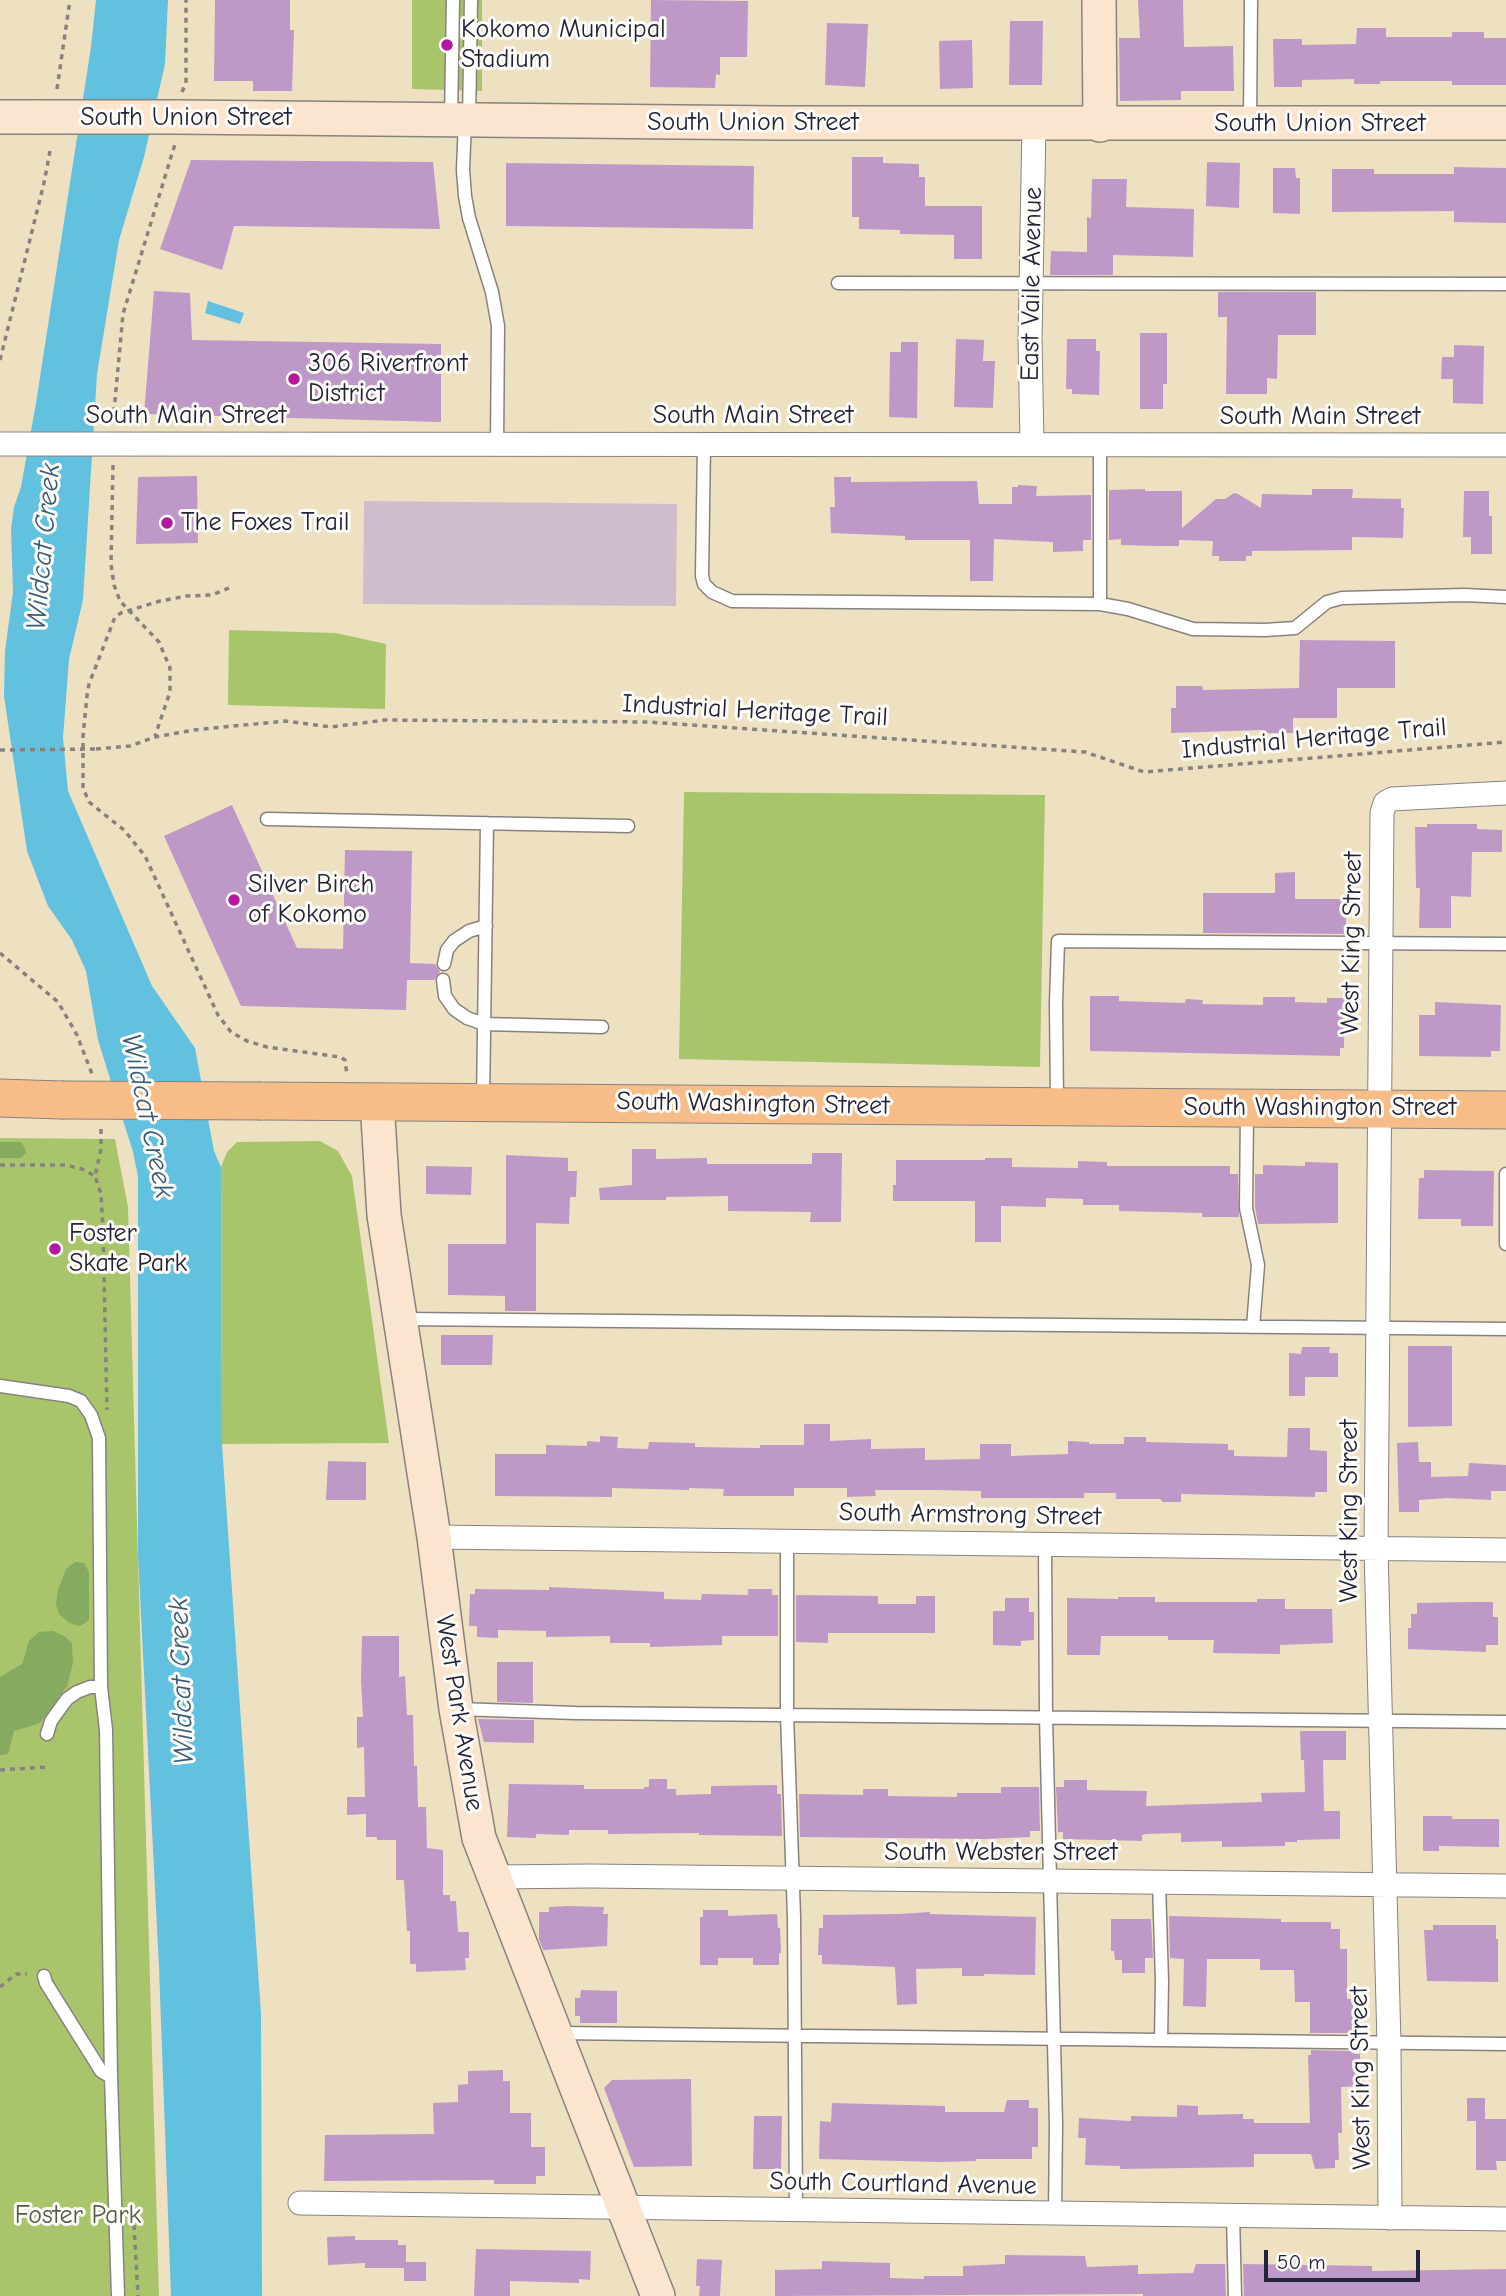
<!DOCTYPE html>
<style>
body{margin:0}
#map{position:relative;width:1506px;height:2296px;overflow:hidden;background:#eee1c2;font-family:"Comic Neue",sans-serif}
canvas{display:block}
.scale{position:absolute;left:1264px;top:2250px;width:156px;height:32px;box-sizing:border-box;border:4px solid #22223b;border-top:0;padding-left:9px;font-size:21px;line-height:24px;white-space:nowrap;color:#22223b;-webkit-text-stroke:5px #fdfcf7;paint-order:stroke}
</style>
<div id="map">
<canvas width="1506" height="2296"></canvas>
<div class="scale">50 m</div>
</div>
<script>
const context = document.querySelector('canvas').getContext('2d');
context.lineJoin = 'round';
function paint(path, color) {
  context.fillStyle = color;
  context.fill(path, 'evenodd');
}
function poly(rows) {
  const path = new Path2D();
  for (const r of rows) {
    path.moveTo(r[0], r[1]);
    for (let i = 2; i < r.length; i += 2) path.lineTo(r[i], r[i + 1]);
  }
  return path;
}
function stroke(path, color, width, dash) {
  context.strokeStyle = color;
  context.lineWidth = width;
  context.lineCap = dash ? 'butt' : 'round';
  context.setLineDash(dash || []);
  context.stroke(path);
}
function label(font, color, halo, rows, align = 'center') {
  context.font = font + ' "Comic Neue",sans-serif';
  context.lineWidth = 6;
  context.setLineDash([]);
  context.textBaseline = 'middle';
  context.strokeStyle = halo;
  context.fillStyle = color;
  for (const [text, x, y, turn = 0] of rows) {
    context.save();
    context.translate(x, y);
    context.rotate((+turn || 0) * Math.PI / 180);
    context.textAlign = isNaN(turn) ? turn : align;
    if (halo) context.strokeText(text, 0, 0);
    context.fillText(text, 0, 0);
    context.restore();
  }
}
const industrial = poly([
 [364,501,677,504,676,606,363,604]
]);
const green = poly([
 [412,0,482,0,482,91,412,89],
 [229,630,336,633,386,644,385,709,228,705],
 [684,792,1045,795,1040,1067,679,1059],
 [0,1138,115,1139,128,1207,159,2296,0,2296],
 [320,1141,338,1151,352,1176,389,1443,222,1444,221,1167,227,1152,237,1142]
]);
const forest = poly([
 [0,1142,21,1142,25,1148,26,1153,21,1158,0,1158],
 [75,1562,84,1563,89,1572,89,1620,80,1626,69,1623,59,1614,56,1604,58,1590,66,1569],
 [53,1631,66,1637,72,1644,73,1663,67,1686,40,1723,14,1731,8,1754,0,1755,0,1677,22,1664,29,1641,39,1632]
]);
const water = poly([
 [96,0,168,0,165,64,144,157,119,240,97,374,83,600,69,659,63,738,68,791,152,986,195,1048,214,1151,221,1167,222,1444,261,2014,262,2296,171,2296,159,1967,138,1556,138,1176,133,1152,98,1040,86,971,72,940,48,906,27,851,4,696,5,651,13,592,11,529,14,507,21,487,36,403,91,47],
 [208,301,244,313,240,324,205,313]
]);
const building = poly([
 [215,0,290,0,290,30,294,30,292,91,253,91,253,81,214,81],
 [651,0,748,1,747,57,720,57,720,75,716,74,715,88,650,87],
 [1138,0,1183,0,1184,47,1233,46,1234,91,1181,91,1181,100,1120,101,1119,38,1140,38],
 [1010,21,1043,21,1042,85,1009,85],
 [827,23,868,24,865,87,825,85],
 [1357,28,1386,28,1386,37,1452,37,1452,32,1484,32,1484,38,1506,38,1506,85,1452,85,1452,81,1380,81,1380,84,1354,84,1354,79,1302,80,1302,87,1274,87,1273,39,1302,39,1302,45,1354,44,1356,44],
 [972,40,973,88,940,89,939,41],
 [852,157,883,157,883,163,919,164,919,177,925,177,925,206,982,206,982,259,954,259,954,235,900,234,900,230,859,229,859,217,852,217],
 [191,160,433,162,440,229,234,226,222,270,160,249],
 [1207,162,1240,163,1239,208,1206,206],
 [506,163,754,166,753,229,506,226],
 [1454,167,1506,168,1506,223,1454,222,1454,211,1332,212,1332,169,1374,169,1374,174,1454,174],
 [1273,168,1295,168,1296,178,1300,178,1300,214,1273,213],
 [1092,179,1127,179,1126,207,1194,209,1193,257,1113,255,1113,275,1050,275,1051,251,1087,252,1087,217,1091,218],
 [154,291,190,293,192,340,441,344,441,422,144,414],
 [1218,292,1316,292,1316,335,1278,335,1277,379,1267,378,1267,394,1226,394,1227,317,1218,317],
 [1140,333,1167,333,1167,384,1163,384,1163,409,1140,409],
 [956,339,984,340,983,361,995,361,993,408,954,407],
 [1067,339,1096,339,1096,351,1100,351,1099,395,1072,394,1072,389,1066,389],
 [901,342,918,342,917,418,889,417,890,352,901,352],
 [1454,345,1484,346,1483,404,1453,403,1453,379,1441,379,1442,357,1454,357],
 [197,476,198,543,136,544,138,477],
 [834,477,851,477,851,482,977,481,979,504,1012,504,1012,487,1018,487,1018,485,1037,486,1036,496,1091,495,1091,540,1083,540,1083,551,1053,552,1053,542,994,539,993,581,970,581,970,540,905,540,905,536,831,533,830,507,835,507],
 [1145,489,1145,491,1182,491,1182,528,1216,499,1225,499,1234,493,1238,494,1261,508,1262,494,1312,495,1312,489,1353,489,1352,498,1401,499,1401,508,1404,508,1403,538,1352,537,1352,550,1252,551,1252,556,1246,556,1246,561,1219,561,1219,556,1212,556,1213,541,1179,540,1179,546,1157,546,1121,545,1121,539,1109,540,1109,490],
 [1464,491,1489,491,1489,516,1492,516,1492,554,1471,554,1471,537,1463,537],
 [1300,640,1395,641,1395,688,1337,688,1337,718,1293,718,1293,733,1262,733,1262,730,1171,733,1171,708,1176,708,1176,686,1202,686,1203,690,1299,688],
 [232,805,297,948,343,949,345,850,412,851,410,963,435,964,440,972,434,980,407,980,406,1010,241,1006,164,836],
 [1427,824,1477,824,1477,829,1502,830,1502,852,1472,852,1471,897,1451,896,1451,928,1419,928,1420,888,1416,888,1415,827,1427,827],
 [1295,872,1295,899,1346,899,1346,934,1203,933,1203,893,1275,893,1275,873],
 [1090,996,1119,996,1119,1001,1185,1003,1186,999,1203,1000,1202,1004,1263,1005,1263,997,1295,997,1295,1002,1327,1003,1327,998,1345,998,1344,1048,1340,1048,1340,1056,1090,1051],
 [1435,1002,1501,1005,1500,1051,1491,1051,1491,1057,1419,1056,1419,1015,1435,1015],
 [632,1149,656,1149,656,1159,707,1158,707,1164,812,1164,812,1153,842,1153,841,1222,810,1222,811,1212,728,1211,728,1196,666,1197,666,1200,600,1200,599,1188,632,1185],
 [506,1155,568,1158,568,1171,577,1171,576,1197,570,1197,569,1224,536,1223,536,1311,505,1311,505,1296,448,1295,448,1244,506,1244],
 [985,1158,1012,1158,1012,1167,1078,1168,1078,1161,1107,1162,1107,1166,1230,1166,1230,1174,1238,1174,1239,1217,1202,1217,1202,1213,1119,1211,1119,1205,1083,1205,1083,1199,1046,1198,1046,1207,1001,1206,1001,1242,975,1242,975,1201,893,1201,893,1185,896,1185,896,1160,985,1160],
 [1305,1162,1338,1163,1338,1223,1258,1224,1255,1207,1255,1174,1263,1174,1263,1165,1305,1166],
 [426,1166,472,1167,471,1195,426,1194],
 [1424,1170,1494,1171,1493,1226,1461,1226,1461,1219,1418,1219,1419,1178,1424,1178],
 [441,1335,493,1335,492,1365,441,1365],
 [1408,1346,1452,1346,1452,1426,1408,1427],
 [1302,1347,1330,1347,1329,1353,1338,1353,1338,1377,1305,1377,1305,1396,1289,1396,1289,1353,1301,1354],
 [804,1424,830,1424,830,1441,871,1439,871,1449,925,1448,925,1460,980,1459,980,1444,1011,1444,1011,1456,1068,1454,1068,1441,1089,1442,1089,1444,1124,1444,1124,1437,1146,1437,1146,1442,1228,1444,1228,1450,1234,1450,1234,1456,1287,1457,1288,1428,1310,1428,1310,1450,1327,1451,1327,1492,1315,1492,1315,1497,1181,1494,1181,1502,1163,1502,1160,1499,1116,1499,1116,1493,1084,1493,1084,1498,981,1498,981,1491,935,1490,875,1490,876,1496,847,1497,847,1488,794,1488,794,1496,723,1496,724,1489,689,1488,689,1490,612,1488,612,1497,495,1496,495,1454,546,1454,546,1445,587,1446,587,1441,600,1442,600,1436,618,1437,617,1448,648,1449,649,1442,695,1443,695,1447,760,1448,760,1445,804,1445],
 [1418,1442,1419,1462,1431,1462,1431,1477,1468,1476,1469,1463,1506,1465,1506,1491,1491,1491,1491,1500,1447,1498,1419,1500,1419,1512,1399,1512,1397,1443],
 [328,1461,366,1462,366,1500,326,1500],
 [549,1587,664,1592,664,1599,701,1600,702,1594,748,1595,748,1589,772,1589,772,1595,778,1595,778,1636,722,1636,722,1645,650,1647,650,1643,610,1643,610,1636,546,1637,546,1631,498,1630,498,1638,477,1637,477,1626,469,1626,470,1594,475,1594,475,1589,549,1590],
 [796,1595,878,1596,878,1604,916,1604,916,1596,935,1596,935,1633,828,1633,828,1643,796,1642],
 [1118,1597,1155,1597,1155,1602,1257,1602,1257,1599,1285,1599,1285,1609,1332,1609,1333,1643,1280,1645,1280,1654,1213,1653,1214,1640,1168,1640,1168,1636,1101,1636,1100,1655,1067,1655,1067,1598,1118,1599],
 [1005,1598,1029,1598,1029,1612,1034,1612,1034,1640,1021,1641,1021,1646,993,1645,993,1611,1005,1611],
 [1468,1602,1493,1602,1493,1617,1498,1617,1498,1645,1486,1645,1486,1652,1408,1649,1408,1628,1411,1628,1411,1614,1417,1614,1417,1603],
 [362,1636,399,1636,399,1677,405,1676,407,1715,413,1715,414,1766,417,1766,418,1807,426,1807,427,1848,443,1850,443,1895,450,1895,450,1901,456,1901,458,1932,469,1932,469,1958,465,1958,466,1970,416,1972,416,1964,410,1964,410,1931,407,1931,404,1880,396,1880,396,1840,377,1840,377,1837,366,1837,366,1814,347,1815,347,1797,365,1797,364,1747,357,1748,357,1717,363,1717,361,1679],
 [497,1662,533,1662,533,1703,497,1702],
 [478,1719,534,1720,534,1743,484,1742],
 [1300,1731,1346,1731,1346,1760,1323,1760,1324,1811,1340,1811,1340,1839,1297,1840,1297,1842,1285,1842,1285,1846,1222,1847,1222,1841,1181,1842,1181,1833,1146,1834,1142,1835,1142,1841,1063,1839,1063,1832,1058,1832,1056,1787,1064,1787,1064,1780,1087,1780,1087,1790,1147,1791,1146,1806,1262,1802,1261,1793,1305,1792,1304,1760,1301,1760],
 [649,1779,667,1779,667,1789,676,1789,676,1795,711,1794,711,1786,777,1785,777,1794,781,1794,782,1836,699,1835,699,1833,608,1834,608,1830,569,1830,569,1835,536,1834,536,1838,507,1837,509,1784,584,1785,584,1789,644,1789,644,1787,649,1787],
 [1001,1787,1039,1787,1040,1831,1030,1831,1030,1837,985,1839,800,1837,799,1794,863,1795,863,1789,888,1789,888,1796,957,1797,957,1793,1001,1793],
 [1423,1816,1452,1816,1452,1819,1499,1819,1499,1847,1439,1846,1439,1851,1423,1851],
 [568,1906,604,1907,603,1914,608,1914,607,1946,543,1950,539,1939,539,1912,549,1912,549,1907],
 [703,1910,728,1910,728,1916,777,1914,778,1928,780,1928,781,1953,779,1953,779,1965,753,1965,753,1958,718,1958,718,1965,700,1965,700,1917,703,1917],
 [930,1912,930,1914,1036,1917,1035,1975,984,1974,984,1976,962,1976,962,1968,916,1969,917,2004,897,2005,895,1967,822,1964,822,1955,818,1955,819,1928,823,1928,823,1915,899,1914],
 [1169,1916,1281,1919,1281,1922,1331,1922,1331,1929,1340,1929,1340,1949,1347,1949,1347,1999,1353,1999,1354,2033,1310,2033,1310,2002,1295,2002,1294,1970,1260,1970,1260,1959,1207,1959,1206,2007,1183,2006,1184,1959,1170,1958],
 [1111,1919,1151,1919,1153,1958,1145,1958,1145,1973,1122,1973,1122,1960,1115,1960,1114,1951,1111,1951],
 [1433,1925,1496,1925,1496,1939,1498,1939,1498,1982,1427,1981,1424,1930,1433,1930],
 [581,1990,617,1991,617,2023,580,2023,580,2016,575,2016,575,1998,580,1998],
 [1311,2050,1354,2051,1354,2054,1360,2054,1360,2086,1341,2087,1342,2133,1338,2133,1339,2160,1335,2160,1335,2168,1315,2169,1311,2154,1254,2154,1254,2167,1120,2169,1120,2166,1085,2165,1086,2138,1078,2138,1079,2118,1131,2121,1131,2116,1177,2117,1177,2105,1198,2106,1198,2115,1243,2114,1243,2119,1254,2119,1254,2123,1310,2123,1308,2055,1311,2055],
 [503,2070,503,2081,510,2081,510,2113,531,2113,531,2147,545,2147,545,2176,536,2176,536,2184,494,2184,494,2180,324,2181,325,2135,434,2134,433,2103,458,2102,458,2085,468,2084,468,2071],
 [691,2079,692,2166,634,2167,604,2088,612,2080],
 [1467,2098,1485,2098,1485,2119,1506,2119,1506,2161,1496,2161,1497,2170,1476,2170,1476,2121,1467,2121],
 [1007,2100,1029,2100,1029,2108,1038,2108,1038,2147,1032,2147,1032,2159,976,2159,976,2161,940,2162,819,2159,820,2121,831,2122,832,2103,945,2106,945,2112,1004,2112],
 [754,2116,782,2116,781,2169,753,2169],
 [355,2236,355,2240,398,2240,398,2245,406,2245,406,2262,426,2262,426,2281,404,2281,404,2268,365,2268,365,2263,328,2265,327,2237],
 [476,2249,591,2251,590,2280,579,2279,579,2283,510,2281,510,2296,474,2296],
 [1005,2255,1085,2256,1087,2267,1138,2265,1138,2274,1193,2273,1196,2264,1225,2264,1226,2296,1143,2296,1143,2294,775,2296,775,2270,822,2269,822,2261,890,2263,890,2278,924,2279,924,2276,963,2276,963,2266,1005,2264],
 [697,2259,722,2260,720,2296,699,2296,700,2286,696,2286],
 [1243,2264,1372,2266,1372,2271,1506,2269,1506,2296,1244,2296]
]);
const path = poly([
 [57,89,70,0],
 [182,92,186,83,186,0],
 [0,360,44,183,50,151],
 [113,422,123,314,175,144],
 [113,465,111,564,114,585,120,601,159,642,170,668,170,692,155,736],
 [229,588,212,595,187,596,160,601,121,613,115,617,89,684,87,696,83,736,83,788,89,802,124,830,145,856,218,1015,231,1032,247,1041,267,1047,340,1057,345,1060,347,1075],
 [96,749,130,746,155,737,194,730,285,721,331,727,385,720,648,722,1085,752,1144,772,1506,742],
 [0,953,58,1002,77,1035,92,1074],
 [101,1129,101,1149,95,1176,101,1194,103,1231,107,1410],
 [0,1165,65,1165,82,1169,95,1176],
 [0,1770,47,1767],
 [0,1987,16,1974,27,1974],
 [134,2225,138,2296]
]);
const lane = poly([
 [451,119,453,0],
 [465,120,463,170,465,196,469,218,492,292,498,326,497,444],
 [469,120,471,0],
 [1250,121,1251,0],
 [838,283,1506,284],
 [704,444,702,576,704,584,712,592,732,601,1100,604,1128,609,1193,629,1265,630,1295,628,1327,602,1342,598,1464,595,1506,597],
 [1100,604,1100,444],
 [267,819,628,826],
 [444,964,447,950,454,941,469,931,486,926],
 [443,980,445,996,454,1009,467,1018,484,1024,602,1027],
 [483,1101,487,823],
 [1057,1104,1056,1003,1058,941,1506,944],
 [1247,1112,1246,1208,1258,1265,1253,1327],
 [1506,1174,1506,1244],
 [401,1319,1506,1329],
 [0,1386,69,1396,81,1401,91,1415,99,1438,101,1687,106,1730,111,2077,118,2296],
 [787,1540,787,1714,794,1917,796,2211],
 [1045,1544,1046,1717,1056,2124,1055,2214],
 [457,1709,576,1713,1506,1722],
 [47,1734,51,1721,67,1699,77,1692,90,1687,101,1687],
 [1159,1883,1162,1982,1161,2040],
 [44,1976,46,1983,101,2071,111,2077],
 [558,2033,1506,2044],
 [1233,2216,1235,2296]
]);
const street = poly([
 [0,444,1506,445],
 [1032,444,1030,340,1034,124],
 [434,1537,1506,1550],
 [495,1877,590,1876,1506,1886],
 [300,2203,1506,2219],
 [1390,2218,1389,2043,1376,1549,1382,813,1385,803,1392,799,1506,793]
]);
const secondary = poly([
 [1099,0,1100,125],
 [0,117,39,117],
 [177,117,779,123,1506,123],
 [377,1101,384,1215,434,1537,456,1709,479,1838,658,2296]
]);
const primary = poly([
 [0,1098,61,1100],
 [261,1101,1506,1110]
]);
const pathBridge = poly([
 [0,750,96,749]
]);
const secondaryBridge = poly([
 [39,117,177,117]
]);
const primaryBridge = poly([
 [61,1100,261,1101]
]);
const markers = [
 [447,45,7,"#b5179e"],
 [294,379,7,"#b5179e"],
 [167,523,7,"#b5179e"],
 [234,900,7,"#b5179e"],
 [55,1249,7,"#b5179e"]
];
const poiNames = [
 ["Kokomo Municipal",461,30],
 ["Stadium",461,60],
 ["306 Riverfront",308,364],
 ["District",308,394],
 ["The Foxes Trail",181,523],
 ["Silver Birch",248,885],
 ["of Kokomo",248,915],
 ["Foster",69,1234],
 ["Skate Park",69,1264]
];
const streetNames = [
 ["South Union Street",186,118],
 ["South Union Street",753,123],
 ["South Union Street",1320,124],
 ["East Vaile Avenue",1032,284,-89],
 ["South Main Street",186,416],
 ["South Main Street",753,416],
 ["South Main Street",1320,417],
 ["Industrial Heritage Trail",755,711,3],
 ["Industrial Heritage Trail",1314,739,-5],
 ["West King Street",1352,943,-89],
 ["South Washington Street",753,1104,1],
 ["South Washington Street",1320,1108],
 ["West King Street",1350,1511,-90],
 ["South Armstrong Street",970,1515,1],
 ["West Park Avenue",459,1713,81],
 ["South Webster Street",1001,1853],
 ["West King Street",1361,2078,-91],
 ["South Courtland Avenue",903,2184,1]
];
const parkNames = [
 ["Foster Park",78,2216]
];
const waterNames = [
 ["Wildcat Creek",44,547,-85],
 ["Wildcat Creek",147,1116,78],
 ["Wildcat Creek",182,1681,-92]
];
paint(industrial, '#d0bdcc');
paint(green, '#a9c56c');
paint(forest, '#86aa60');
paint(water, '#61c1df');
paint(building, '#be99c8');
stroke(lane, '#88827e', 15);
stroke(street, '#88827e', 25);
stroke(secondary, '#88827e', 36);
stroke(primary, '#88827e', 39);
stroke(path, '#88827e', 3.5, [5, 5]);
stroke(lane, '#fff', 12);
stroke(street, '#fff', 23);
stroke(secondary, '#fce5cf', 33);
stroke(primary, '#f7bd88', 37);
stroke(secondaryBridge, '#88827e', 36, []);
stroke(primaryBridge, '#88827e', 39, []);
stroke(pathBridge, '#88827e', 3.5, [5, 5]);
stroke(secondaryBridge, '#fce5cf', 33);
stroke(primaryBridge, '#f7bd88', 37);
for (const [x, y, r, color] of markers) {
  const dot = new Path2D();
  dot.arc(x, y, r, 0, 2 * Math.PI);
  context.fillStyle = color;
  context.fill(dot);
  stroke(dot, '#fdfcf7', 2.5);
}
label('26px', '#22223b', '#fdfcf7', poiNames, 'left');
label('26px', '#22223b', '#fdfcf7', streetNames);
label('26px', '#515b4c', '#fdfcf7', parkNames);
label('italic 28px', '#385a74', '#fdfcf7', waterNames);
</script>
